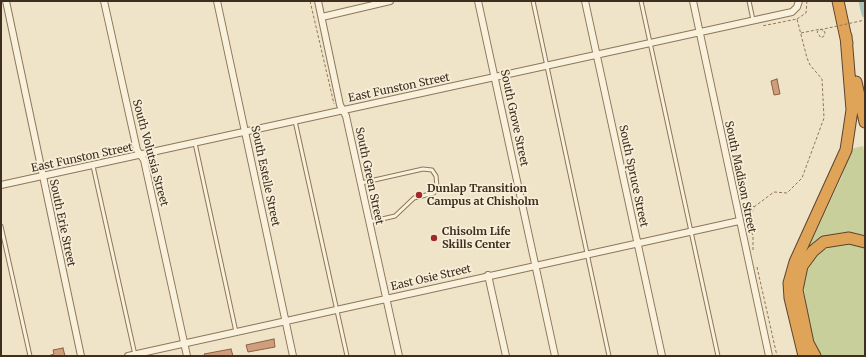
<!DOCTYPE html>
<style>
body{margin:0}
#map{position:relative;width:866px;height:357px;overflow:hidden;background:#f0e4c8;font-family:Merriweather,serif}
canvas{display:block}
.frame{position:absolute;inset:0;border:2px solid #3d2e20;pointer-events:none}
</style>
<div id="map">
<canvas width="866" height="357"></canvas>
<div class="frame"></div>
</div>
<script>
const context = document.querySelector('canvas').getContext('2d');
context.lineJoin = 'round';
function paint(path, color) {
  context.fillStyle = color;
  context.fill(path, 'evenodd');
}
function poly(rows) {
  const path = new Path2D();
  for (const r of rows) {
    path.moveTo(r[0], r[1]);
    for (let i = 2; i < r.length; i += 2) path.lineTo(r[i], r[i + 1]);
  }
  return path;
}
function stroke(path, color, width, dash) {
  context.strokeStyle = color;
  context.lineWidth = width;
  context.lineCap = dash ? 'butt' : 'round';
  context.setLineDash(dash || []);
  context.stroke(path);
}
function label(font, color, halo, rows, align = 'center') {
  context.font = font + ' Merriweather,serif';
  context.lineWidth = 3.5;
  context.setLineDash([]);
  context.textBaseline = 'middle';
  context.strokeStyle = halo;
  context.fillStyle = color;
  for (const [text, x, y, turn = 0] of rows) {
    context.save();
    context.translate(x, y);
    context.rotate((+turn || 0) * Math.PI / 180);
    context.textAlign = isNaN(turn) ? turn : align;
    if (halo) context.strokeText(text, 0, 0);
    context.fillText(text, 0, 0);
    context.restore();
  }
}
const green = poly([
 [863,146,865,154,865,235,846,232,835,234,820,239,808,249,842,176,851,149],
 [851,243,865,247,865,356,819,356,815,349,807,309,804,288,804,278,807,269,815,257,829,247]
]);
const canal = poly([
 [862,1,865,14]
]);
const building = poly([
 [777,79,780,94,774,95,771,81,777,79],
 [274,339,275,347,248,352,246,345,274,339],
 [63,348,65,356,48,356,54,354,53,350,63,348],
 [231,349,233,356,205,356,204,354,231,349]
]);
const path = poly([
 [310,1,334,104],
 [797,19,806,13,807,1],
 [801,33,821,29,824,31],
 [738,179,747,200,754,207],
 [753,250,753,236,748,223,754,207,774,192,787,193,802,178,824,118,822,79,810,65,807,58,797,19,762,26],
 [757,267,777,356]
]);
const lane = poly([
 [533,1,609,356],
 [641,1,718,356],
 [749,1,753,20],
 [295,121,347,356],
 [195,143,236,332],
 [93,166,135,355],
 [361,183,423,169,432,170,436,176,437,187,434,193,414,198,395,216,369,222],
 [1,226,30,356]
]);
const street = poly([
 [6,1,81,356],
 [104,1,137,150,144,160,187,356],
 [217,1,293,356],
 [318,1,340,105,346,116,355,157,399,356],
 [478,1,555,356],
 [585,1,662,356],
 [693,1,769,356],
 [322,17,390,1],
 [1,185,792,12,797,7,799,1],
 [488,275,506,356],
 [128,356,739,221]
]);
const highway = poly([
 [838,1,847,43],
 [856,82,865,122],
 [804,356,790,298,789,283,795,262,846,150,852,110,846,36],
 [815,356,808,343,797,290,802,266,813,251,824,242,849,238,865,242]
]);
const pathBridge = poly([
 [824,31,825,33,824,36,821,38,817,32,819,30,865,20]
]);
const markers = [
 [419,195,4,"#9e2a2b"],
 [434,238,4,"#9e2a2b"]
];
const streetNames = [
 ["East Funston Street",399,88,-12],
 ["South Grove Street",514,118,78],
 ["South Volutsia Street",150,153,75],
 ["East Funston Street",82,158,-12],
 ["South Estelle Street",265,176,78],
 ["South Green Street",369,176,78],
 ["South Spruce Street",633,176,78],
 ["South Madison Street",740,177,78],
 ["South Erie Street",62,223,78],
 ["East Osie Street",431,278,-13]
];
const poiNames = [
 ["Dunlap Transition",427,189],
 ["Campus at Chisholm",427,202],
 ["Chisolm Life",442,232],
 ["Skills Center",442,245]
];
paint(green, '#c9cf9b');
stroke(canal, '#a9c4bc', 7);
paint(building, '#cf9f7d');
stroke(building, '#8d5f41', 1);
stroke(lane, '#8d765c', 5);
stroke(street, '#8d765c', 8);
stroke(highway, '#5b4430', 13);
stroke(path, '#8d765c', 1, [3, 2]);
stroke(lane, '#faf1dc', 3);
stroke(street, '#faf1dc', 6);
stroke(highway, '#e0a458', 11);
stroke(pathBridge, '#8d765c', 1, [3, 2]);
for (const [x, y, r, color] of markers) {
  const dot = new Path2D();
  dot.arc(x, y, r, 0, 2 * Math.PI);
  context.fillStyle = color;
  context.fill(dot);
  stroke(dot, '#f7eed8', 1.5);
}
label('11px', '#3d2e20', '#f7eed8', streetNames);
label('bold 11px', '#3d2e20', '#f7eed8', poiNames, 'left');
</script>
